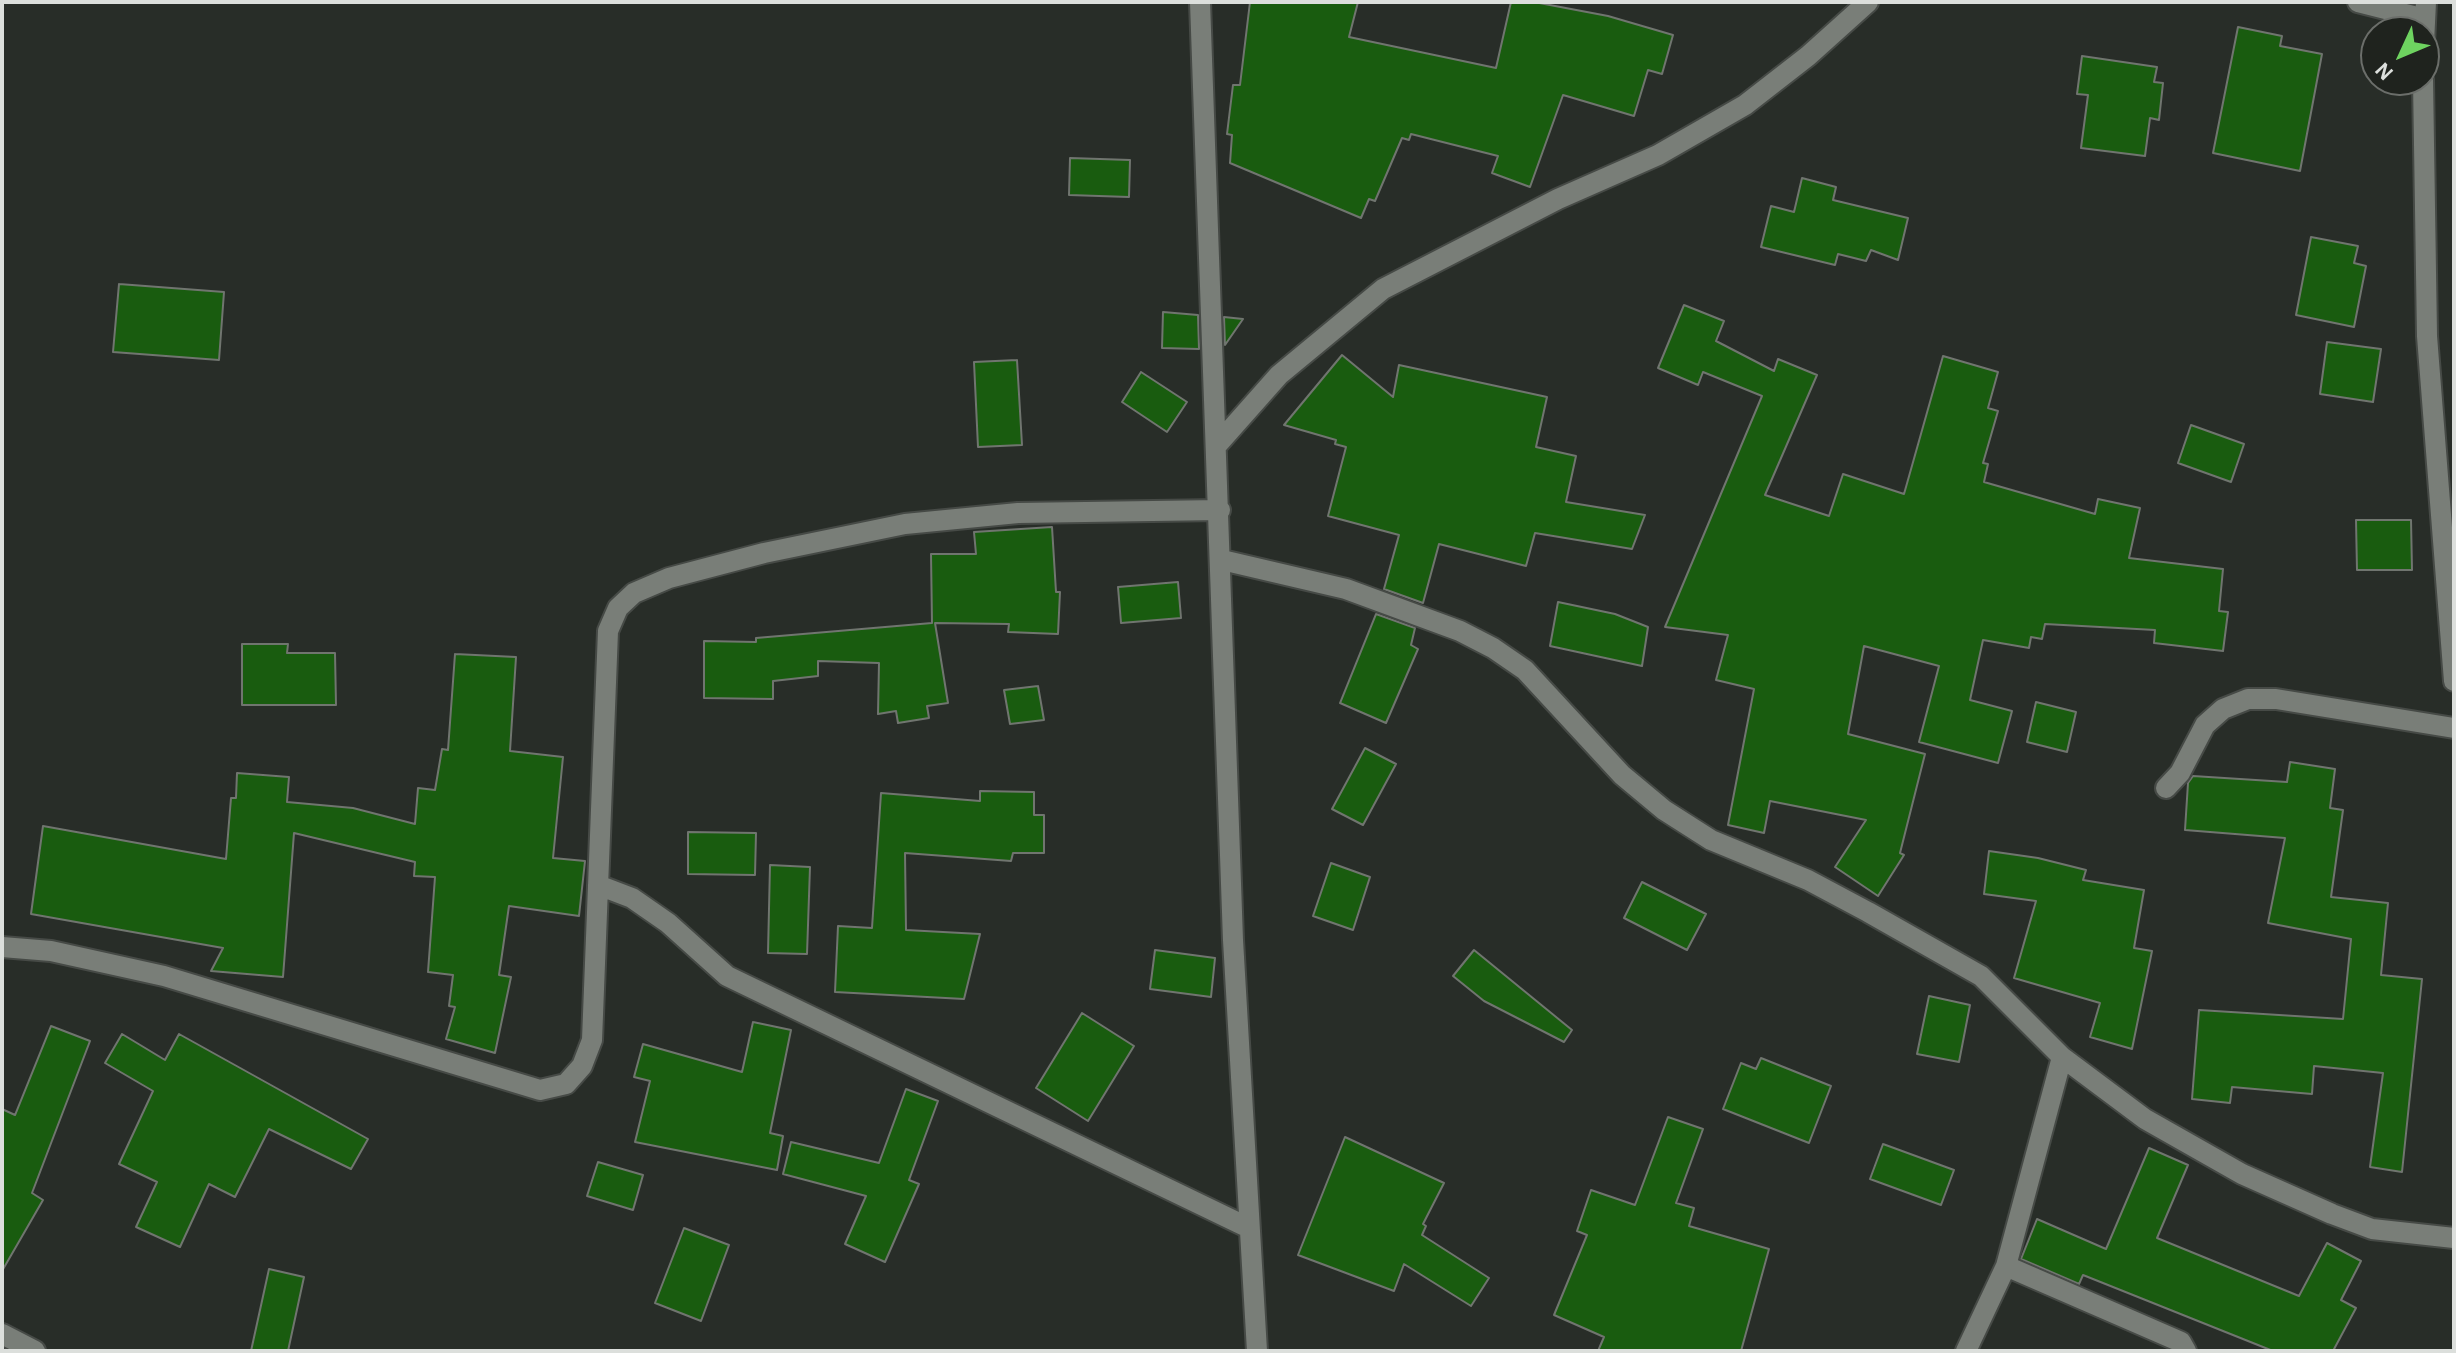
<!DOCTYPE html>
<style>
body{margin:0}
#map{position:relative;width:2456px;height:1353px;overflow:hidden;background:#282d28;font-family:"Alegreya Sans",sans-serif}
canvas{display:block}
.frame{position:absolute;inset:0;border:4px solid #dcdfdc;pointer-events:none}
.north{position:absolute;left:2360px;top:16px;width:80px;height:80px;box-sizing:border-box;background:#1f231e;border:2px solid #6b6e6a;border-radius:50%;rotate:226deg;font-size:22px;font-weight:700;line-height:32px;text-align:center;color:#dcdfdc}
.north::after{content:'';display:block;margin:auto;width:28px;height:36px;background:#6ed360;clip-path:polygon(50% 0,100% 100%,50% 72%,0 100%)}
</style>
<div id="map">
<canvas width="2456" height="1353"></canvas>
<div class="frame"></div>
<div class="north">N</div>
</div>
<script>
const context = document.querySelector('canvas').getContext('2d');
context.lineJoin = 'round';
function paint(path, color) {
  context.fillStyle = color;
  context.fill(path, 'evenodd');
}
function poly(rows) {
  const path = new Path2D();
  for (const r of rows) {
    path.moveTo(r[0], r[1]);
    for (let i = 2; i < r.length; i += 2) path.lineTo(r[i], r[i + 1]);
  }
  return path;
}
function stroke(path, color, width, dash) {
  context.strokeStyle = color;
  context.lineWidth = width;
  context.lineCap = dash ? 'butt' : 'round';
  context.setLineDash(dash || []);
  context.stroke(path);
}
const building = poly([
 [1250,2,1358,2,1349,37,1496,68,1511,2,1534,2,1608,16,1673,35,1662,74,1648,70,1634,116,1563,95,1530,187,1492,173,1498,156,1411,134,1409,140,1402,138,1375,201,1369,199,1361,218,1230,163,1232,135,1227,134,1233,85,1240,85,1250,2],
 [2238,27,2282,36,2280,46,2322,54,2300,171,2213,153,2238,27],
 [2082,56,2157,67,2154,82,2163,83,2159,120,2150,118,2145,156,2081,148,2088,95,2077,94,2082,56],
 [1070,158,1130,160,1129,197,1069,195,1070,158],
 [1802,178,1836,187,1833,200,1908,218,1898,260,1871,250,1866,261,1838,254,1835,265,1761,247,1771,206,1794,212,1802,178],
 [2311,237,2358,246,2354,263,2366,266,2354,327,2296,315,2311,237],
 [119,284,224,292,219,360,113,352,119,284],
 [1684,305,1724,321,1716,341,1774,371,1778,359,1817,375,1765,495,1829,516,1843,474,1904,494,1943,356,1998,372,1988,408,1998,411,1983,463,1988,464,1984,482,2095,514,2098,499,2140,508,2129,558,2223,569,2219,611,2228,612,2223,651,2154,643,2155,630,2045,624,2042,639,2031,637,2029,648,1983,640,1970,700,2012,711,1998,763,1919,742,1939,666,1864,646,1848,734,1925,754,1900,853,1904,855,1878,896,1835,867,1866,820,1770,801,1764,833,1728,825,1754,689,1716,680,1728,635,1665,627,1762,396,1703,372,1698,385,1658,368,1684,305],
 [1163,312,1198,315,1199,349,1162,348,1163,312],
 [1224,317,1243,319,1225,345,1224,317],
 [2327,342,2381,349,2373,402,2320,394,2327,342],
 [1342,355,1393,397,1399,365,1547,397,1536,447,1576,456,1566,502,1645,515,1632,549,1535,533,1526,566,1439,544,1423,603,1384,589,1399,535,1328,516,1346,447,1335,444,1336,440,1284,425,1342,355],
 [1017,360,1022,445,978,447,974,362,1017,360],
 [1141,372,1187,402,1167,432,1122,402,1141,372],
 [2191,425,2244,444,2231,482,2178,463,2191,425],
 [2356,520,2411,520,2412,570,2357,570,2356,520],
 [1052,527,1056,592,1060,592,1058,634,1008,632,1009,624,935,623,948,703,927,706,929,718,898,723,896,711,878,714,879,663,818,661,818,676,773,681,773,699,704,698,704,641,756,642,756,638,932,623,931,554,976,554,974,532,1052,527],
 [1178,582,1181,618,1121,623,1118,587,1178,582],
 [1558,602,1615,614,1648,627,1642,666,1550,646,1558,602],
 [1376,614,1415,628,1411,645,1418,649,1386,723,1340,703,1376,614],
 [242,644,288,644,287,653,335,653,336,705,242,705,242,644],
 [455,654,516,657,510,751,563,757,553,858,585,861,579,916,509,906,499,975,511,977,495,1053,446,1039,455,1007,449,1006,453,975,428,972,435,877,414,876,415,862,294,833,283,977,211,971,223,948,31,914,43,826,226,859,231,798,236,798,237,773,289,777,287,802,353,808,415,824,418,788,435,790,442,749,448,750,455,654],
 [1038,686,1044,720,1010,724,1004,690,1038,686],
 [2036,702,2076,712,2067,752,2027,742,2036,702],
 [1365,748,1396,764,1363,825,1332,809,1365,748],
 [2290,762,2335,769,2330,808,2343,810,2331,897,2388,903,2381,975,2422,979,2402,1172,2370,1167,2383,1073,2314,1066,2312,1094,2232,1087,2230,1103,2192,1099,2199,1010,2343,1019,2351,939,2268,923,2285,838,2185,830,2188,783,2193,776,2287,782,2290,762],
 [980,791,1034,792,1034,815,1044,815,1044,853,1013,853,1011,861,905,853,906,930,980,934,964,999,835,992,838,926,872,928,881,793,980,801,980,791],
 [688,832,756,833,755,875,688,874,688,832],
 [1989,851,2038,858,2086,870,2083,880,2144,890,2134,948,2152,951,2132,1049,2090,1037,2100,1003,2014,978,2036,901,1984,894,1989,851],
 [1331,863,1370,877,1353,930,1313,916,1331,863],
 [770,865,810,867,807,954,768,953,770,865],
 [1642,882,1706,914,1687,950,1624,918,1642,882],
 [1155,950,1215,958,1211,997,1150,989,1155,950],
 [1474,950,1572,1030,1564,1042,1484,1001,1453,976,1474,950],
 [1929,996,1970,1005,1959,1062,1917,1054,1929,996],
 [1082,1013,1134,1046,1088,1121,1036,1088,1082,1013],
 [753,1022,791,1030,770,1133,783,1136,777,1170,635,1142,650,1081,634,1077,643,1044,742,1072,753,1022],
 [51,1026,90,1041,32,1193,43,1200,2,1271,2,1109,15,1115,51,1026],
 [122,1034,165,1060,179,1034,368,1139,351,1169,269,1129,235,1197,209,1184,180,1247,136,1227,157,1182,119,1164,153,1091,105,1063,122,1034],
 [1761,1058,1831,1086,1809,1143,1723,1109,1741,1063,1756,1069,1761,1058],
 [906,1089,938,1101,909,1180,919,1184,885,1262,845,1244,866,1196,783,1174,791,1142,879,1163,906,1089],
 [1668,1117,1703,1129,1676,1203,1694,1208,1689,1226,1769,1249,1741,1351,1598,1351,1604,1337,1554,1315,1587,1235,1577,1231,1591,1190,1635,1205,1668,1117],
 [1345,1137,1444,1183,1423,1224,1426,1226,1422,1235,1489,1278,1471,1306,1404,1264,1394,1291,1298,1255,1345,1137],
 [1883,1144,1954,1170,1941,1205,1870,1179,1883,1144],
 [2149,1148,2188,1165,2157,1238,2299,1296,2327,1243,2361,1261,2341,1300,2356,1308,2333,1351,2273,1351,2083,1275,2079,1284,2021,1259,2037,1219,2106,1249,2149,1148],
 [598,1162,643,1175,633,1210,587,1196,598,1162],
 [684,1228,729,1245,701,1321,655,1303,684,1228],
 [269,1269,304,1277,288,1351,251,1351,269,1269]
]);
const service = poly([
 [2166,788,2180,773,2205,725,2223,709,2248,699,2276,699,2454,728]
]);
const minor = poly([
 [1200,2,1233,940,1257,1351],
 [2358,2,2425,19],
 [2424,43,2426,2],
 [2423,80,2427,336,2454,681],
 [1217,445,1279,375,1383,289,1558,199,1658,155,1745,105,1808,56,1868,2],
 [1222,560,1346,589,1460,631,1493,648,1525,670,1622,775,1664,810,1711,840,1808,880,1868,912,1981,976,2062,1057,2145,1119,2242,1174,2332,1214,2372,1229,2454,1238],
 [598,885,632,898,668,923,727,976,1247,1227],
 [2,947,51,951,164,976,540,1090,566,1084,582,1066,592,1040,608,631,618,608,634,593,669,578,764,553,905,524,1018,513,1220,510],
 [2006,1266,2181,1342,2186,1351],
 [2,1334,35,1351],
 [1966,1351,2006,1266,2062,1057]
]);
paint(building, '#195c0f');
stroke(building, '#70756f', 2);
stroke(service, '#464a46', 24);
stroke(minor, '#464a46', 24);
stroke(service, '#797e78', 20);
stroke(minor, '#797e78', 20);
</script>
